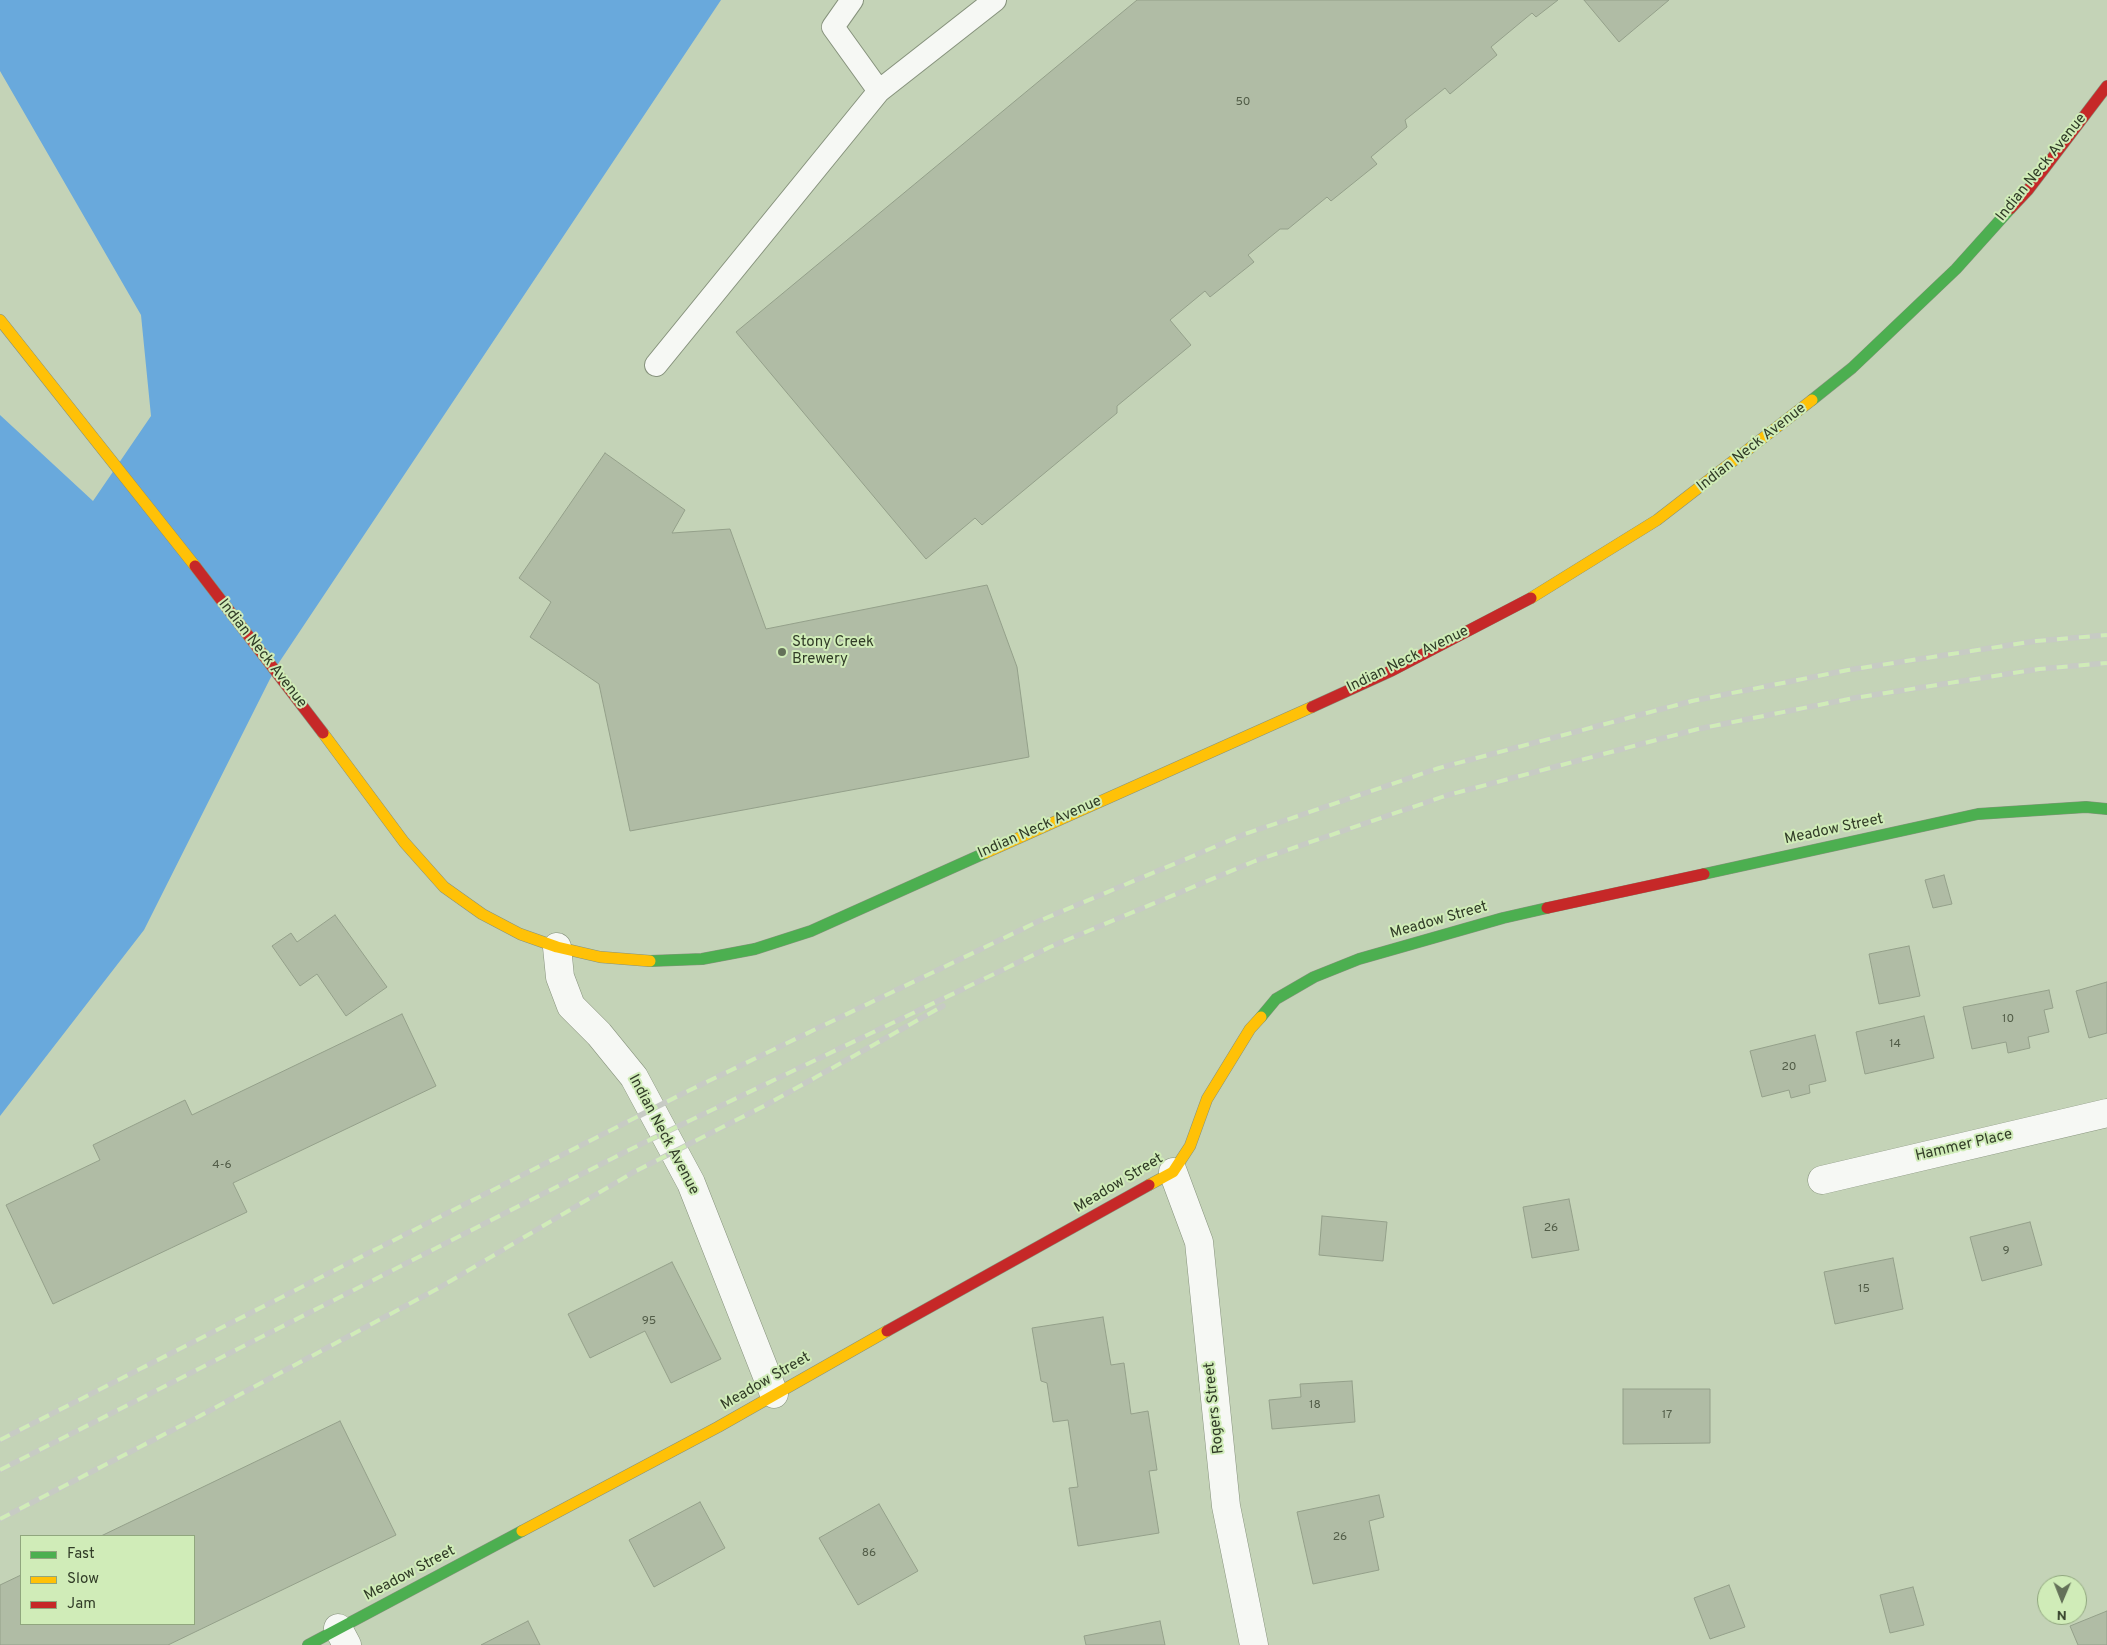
<!DOCTYPE html>
<style>
body{margin:0}
#map{position:relative;width:2107px;height:1645px;overflow:hidden;background:#c4d3b7;font-family:Overpass,sans-serif}
canvas{display:block}
.legend{position:absolute;left:20px;top:1535px;width:175px;height:90px;box-sizing:border-box;background:#d0ecb8;border:1px solid #90a67e;margin:0;padding:6px 9px;list-style:none;font-size:15px;color:#313c27}
.legend li{display:flex;align-items:center;gap:10px;height:25px}
.legend b{width:25px;border:1px solid #90a67e}
.north{position:absolute;left:2037px;top:1575px;width:50px;height:50px;box-sizing:border-box;background:#d0ecb8;border:1px solid #90a67e;border-radius:50%;rotate:181deg;font-size:14px;font-weight:700;line-height:20px;text-align:center;color:#313c27}
.north::after{content:'';display:block;margin:auto;width:18px;height:22px;background:#647159;clip-path:polygon(50% 0,100% 100%,50% 72%,0 100%)}
</style>
<div id="map">
<canvas width="2107" height="1645"></canvas>
<ul class="legend">
<li><b style="height:6px;background:#4caf50"></b>Fast</li>
<li><b style="height:6px;background:#ffc107"></b>Slow</li>
<li><b style="height:6px;background:#c62828"></b>Jam</li>
</ul>
<div class="north">N</div>
</div>
<script>
const context = document.querySelector('canvas').getContext('2d');
context.lineJoin = 'round';
function paint(path, color) {
  context.fillStyle = color;
  context.fill(path, 'evenodd');
}
function poly(rows) {
  const path = new Path2D();
  for (const r of rows) {
    path.moveTo(r[0], r[1]);
    for (let i = 2; i < r.length; i += 2) path.lineTo(r[i], r[i + 1]);
  }
  return path;
}
function stroke(path, color, width, dash) {
  context.strokeStyle = color;
  context.lineWidth = width;
  context.lineCap = dash ? 'butt' : 'round';
  context.setLineDash(dash || []);
  context.stroke(path);
}
function label(font, color, halo, rows, align = 'center') {
  context.font = font + ' Overpass,sans-serif';
  context.lineWidth = 4;
  context.setLineDash([]);
  context.textBaseline = 'middle';
  context.strokeStyle = halo;
  context.fillStyle = color;
  for (const [text, x, y, turn = 0] of rows) {
    context.save();
    context.translate(x, y);
    context.rotate((+turn || 0) * Math.PI / 180);
    context.textAlign = isNaN(turn) ? turn : align;
    if (halo) context.strokeText(text, 0, 0);
    context.fillText(text, 0, 0);
    context.restore();
  }
}
const water = poly([
 [0,0,721,0,276,667,144,930,0,1116,0,415,93,501,151,416,141,315,0,71]
]);
const building = poly([
 [1137,0,1558,0,1536,17,1532,13,1491,47,1497,55,1450,94,1445,88,1405,120,1407,127,1371,157,1377,164,1331,201,1327,197,1288,229,1280,229,1248,255,1254,262,1210,297,1205,291,1170,320,1191,345,1117,406,1117,413,982,525,975,518,926,559,736,332,1137,0],
 [1584,0,1669,0,1619,42,1584,0],
 [605,453,685,510,672,533,730,529,766,629,987,585,1017,667,1029,757,630,831,599,684,530,637,551,602,519,578,605,453],
 [1944,875,1952,904,1933,908,1925,880,1944,875],
 [335,915,387,987,346,1016,317,974,300,986,272,946,291,933,297,942,335,915],
 [1909,946,1920,996,1879,1004,1869,954,1909,946],
 [2107,982,2107,1033,2089,1038,2076,991,2107,982],
 [2049,990,2053,1008,2044,1010,2049,1032,2028,1037,2030,1048,2008,1053,2006,1042,1972,1049,1963,1007,2049,990],
 [402,1014,436,1086,233,1183,247,1212,53,1304,6,1205,100,1160,93,1145,185,1100,192,1115,402,1014],
 [1924,1016,1934,1058,1865,1074,1856,1032,1924,1016],
 [1815,1035,1826,1081,1809,1085,1810,1093,1791,1098,1789,1090,1762,1097,1750,1051,1815,1035],
 [1569,1199,1579,1250,1532,1258,1523,1207,1569,1199],
 [1322,1216,1387,1222,1383,1261,1319,1255,1322,1216],
 [2030,1222,2042,1265,1982,1281,1970,1237,2030,1222],
 [1893,1258,1903,1309,1835,1324,1824,1272,1893,1258],
 [672,1262,721,1359,671,1383,645,1331,590,1358,568,1314,672,1262],
 [1103,1317,1111,1365,1124,1363,1131,1414,1148,1411,1157,1470,1149,1471,1159,1533,1078,1546,1069,1488,1078,1487,1068,1420,1053,1422,1047,1383,1041,1381,1032,1328,1103,1317],
 [1352,1381,1355,1422,1272,1429,1269,1400,1301,1397,1300,1384,1352,1381],
 [1623,1389,1710,1389,1710,1443,1623,1444,1623,1389],
 [340,1421,396,1535,168,1645,0,1645,0,1585,21,1575,21,1624,194,1624,194,1536,101,1536,340,1421],
 [1379,1495,1384,1517,1369,1521,1379,1570,1313,1584,1297,1512,1379,1495],
 [700,1502,725,1548,654,1587,629,1540,700,1502],
 [879,1504,918,1571,858,1605,819,1538,879,1504],
 [1729,1585,1745,1627,1710,1639,1694,1598,1729,1585],
 [1913,1587,1924,1625,1890,1633,1880,1595,1913,1587],
 [2107,1611,2107,1645,2078,1645,2070,1626,2107,1611],
 [528,1621,540,1645,481,1645,528,1621],
 [1160,1621,1165,1645,1086,1645,1084,1636,1160,1621]
]);
const lane = poly([
 [852,0,833,27,879,91],
 [656,365,879,91,995,0]
]);
const street = poly([
 [557,947,560,977,571,1006,599,1034,634,1077,691,1183,774,1394],
 [1173,1172,1199,1242,1226,1506,1254,1645],
 [1822,1180,2107,1113],
 [338,1628,347,1645]
]);
const fast = poly([
 [1812,400,1852,368,1956,269,2010,209],
 [1704,874,1978,814,2086,807,2107,809],
 [650,961,702,959,755,949,811,931,985,853],
 [1261,1017,1276,999,1314,977,1359,959,1503,918,1547,908],
 [308,1645,522,1531]
]);
const slow = poly([
 [0,320,195,566],
 [1531,598,1657,520,1812,400],
 [323,733,404,842,444,887,482,914,520,934,557,947,600,957,650,961],
 [985,853,1312,707],
 [1149,1185,1173,1172,1190,1146,1207,1099,1250,1029,1261,1017],
 [522,1531,718,1427,887,1331]
]);
const jam = poly([
 [2010,209,2028,190,2107,86],
 [195,566,323,733],
 [1312,707,1391,671,1531,598],
 [1547,908,1704,874],
 [887,1331,1149,1185]
]);
const rail = poly([
 [0,1440,688,1091,1039,921,1245,834,1439,768,1692,701,1848,670,2036,641,2107,635],
 [0,1470,631,1149,1050,947,1255,861,1448,795,1698,729,1854,698,2039,669,2107,663],
 [0,1519,194,1419,437,1289,632,1173,766,1105,943,1006]
]);
const markers = [
 [782,652,5,"#647159"]
];
const numberNames = [
 ["50",1243,103],
 ["10",2008,1020],
 ["14",1895,1045],
 ["20",1789,1068],
 ["4-6",222,1166],
 ["26",1551,1229],
 ["9",2006,1252],
 ["15",1864,1290],
 ["95",649,1322],
 ["18",1315,1406],
 ["17",1667,1416],
 ["26",1340,1538],
 ["86",869,1554]
];
const streetNames = [
 ["Indian Neck Avenue",2042,168,-51],
 ["Indian Neck Avenue",1752,448,-38],
 ["Indian Neck Avenue",262,654,52],
 ["Indian Neck Avenue",1408,660,-26],
 ["Indian Neck Avenue",1040,828,-24],
 ["Meadow Street",1834,830,-12],
 ["Meadow Street",1439,921,-16],
 ["Indian Neck Avenue",663,1135,62],
 ["Hammer Place",1964,1146,-13],
 ["Meadow Street",1119,1184,-31],
 ["Meadow Street",766,1382,-30],
 ["Rogers Street",1215,1408,-96],
 ["Meadow Street",410,1574,-28]
];
const poiNames = [
 ["Stony Creek",792,643],
 ["Brewery",792,660]
];
paint(water, '#69a9dc');
paint(building, '#b0bca5');
stroke(building, '#94a08a', 1);
stroke(lane, '#86927c', 24);
stroke(street, '#86927c', 29);
stroke(fast, '#86927c', 12);
stroke(slow, '#86927c', 12);
stroke(jam, '#86927c', 12);
stroke(lane, '#f6f8f4', 22);
stroke(street, '#f6f8f4', 28);
stroke(fast, '#4caf50', 11);
stroke(slow, '#ffc107', 11);
stroke(jam, '#c62828', 11);
stroke(rail, '#c7cbc4', 5.5);
stroke(rail, '#d0ecb8', 4, [11]);
for (const [x, y, r, color] of markers) {
  const dot = new Path2D();
  dot.arc(x, y, r, 0, 2 * Math.PI);
  context.fillStyle = color;
  context.fill(dot);
  stroke(dot, '#d0ecb8', 2);
}
label('12px', '#525d48', null, numberNames);
label('15px', '#313c27', '#d0ecb8', streetNames);
label('15px', '#313c27', '#d0ecb8', poiNames, 'left');
</script>
